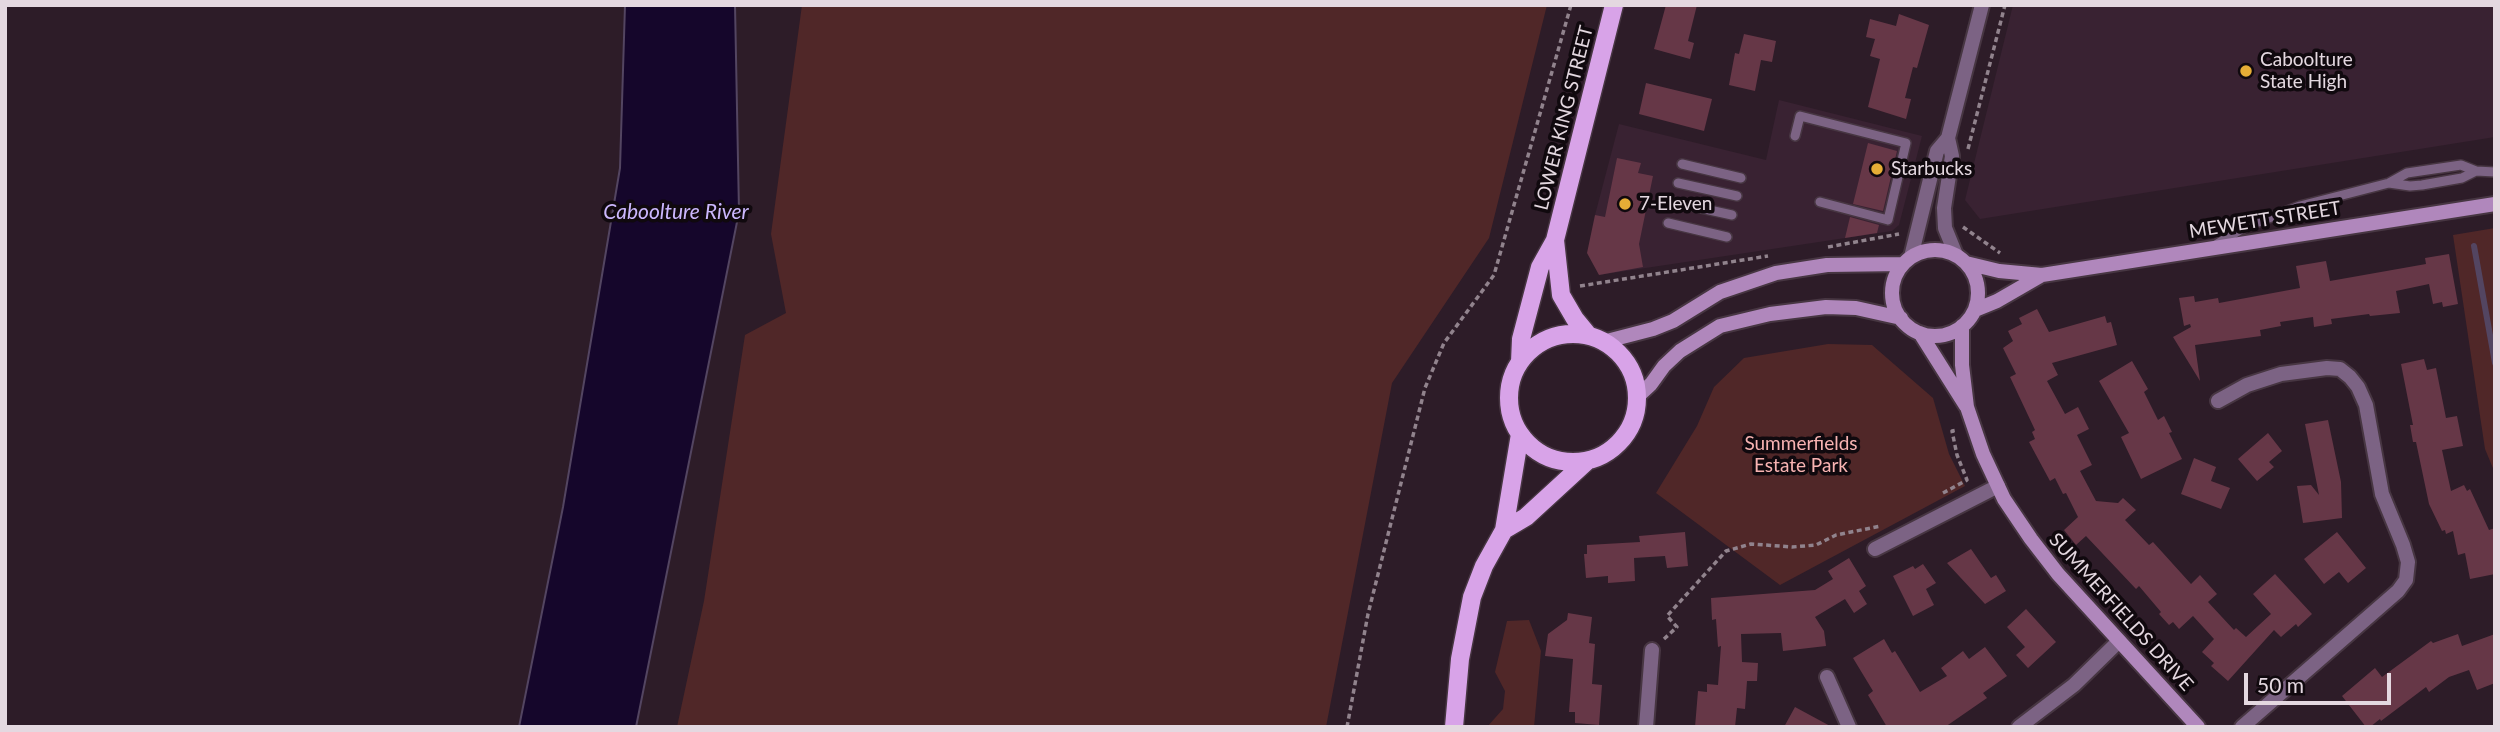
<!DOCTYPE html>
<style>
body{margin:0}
#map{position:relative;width:2500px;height:732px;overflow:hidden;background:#2d1c28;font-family:Lato,sans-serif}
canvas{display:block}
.frame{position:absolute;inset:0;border:7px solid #e4d8e0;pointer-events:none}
.scale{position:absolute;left:2244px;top:673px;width:147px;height:32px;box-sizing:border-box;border:4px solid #e4d8e0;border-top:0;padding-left:9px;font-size:21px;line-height:24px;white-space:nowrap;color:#e4d8e0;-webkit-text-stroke:5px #10090e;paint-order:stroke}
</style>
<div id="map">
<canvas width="2500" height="732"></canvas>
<div class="frame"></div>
<div class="scale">50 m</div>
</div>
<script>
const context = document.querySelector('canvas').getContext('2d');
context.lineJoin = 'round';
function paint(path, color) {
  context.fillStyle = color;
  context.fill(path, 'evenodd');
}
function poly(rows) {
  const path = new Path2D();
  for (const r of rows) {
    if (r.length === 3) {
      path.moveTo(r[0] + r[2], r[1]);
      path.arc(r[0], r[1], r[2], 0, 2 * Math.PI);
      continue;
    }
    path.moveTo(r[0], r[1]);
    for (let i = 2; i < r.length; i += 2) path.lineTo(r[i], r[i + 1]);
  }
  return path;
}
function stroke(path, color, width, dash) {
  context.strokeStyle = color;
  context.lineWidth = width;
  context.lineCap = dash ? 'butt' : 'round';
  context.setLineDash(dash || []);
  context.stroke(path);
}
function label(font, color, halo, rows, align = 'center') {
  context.font = font + ' Lato,sans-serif';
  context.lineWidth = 7;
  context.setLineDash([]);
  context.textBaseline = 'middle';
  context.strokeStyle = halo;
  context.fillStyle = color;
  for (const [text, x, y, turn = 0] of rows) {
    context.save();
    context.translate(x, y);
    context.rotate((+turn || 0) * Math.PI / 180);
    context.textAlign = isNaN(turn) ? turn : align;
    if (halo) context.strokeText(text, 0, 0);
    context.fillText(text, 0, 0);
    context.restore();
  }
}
const built = poly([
 [2013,5,2495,5,2495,137,1980,219,1965,200],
 [1779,100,1922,136,1899,225,1892,231,1599,275,1595,215,1619,124,1766,160]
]);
const green = poly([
 [802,5,1547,5,1489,238,1392,383,1326,727,677,727,704,601,745,335,786,313,771,234],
 [2495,228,2495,473,2485,449,2453,235],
 [1828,344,1872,345,1933,398,1949,454,1965,486,1780,585,1656,493,1697,426,1714,387,1744,358],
 [1529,620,1541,651,1534,727,1487,727,1503,709,1505,691,1495,672,1507,621]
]);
const water = poly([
 [625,5,735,5,739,212,636,727,519,727,563,507,620,168,625,5]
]);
const stream = poly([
 [2474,246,2495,363]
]);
const building = poly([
 [1666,5,1697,5,1688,41,1694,43,1690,59,1654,49],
 [1899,14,1929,25,1917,68,1913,67,1905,98,1911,99,1906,119,1868,107,1880,59,1870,56,1875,39,1866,37,1870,19,1896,26],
 [1744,34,1776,41,1772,62,1761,60,1755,91,1729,85,1735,53,1739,54],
 [1646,83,1712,99,1704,131,1639,114],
 [1868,143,1897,151,1883,211,1853,204],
 [1617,158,1641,163,1638,173,1653,176,1639,244,1643,267,1599,275,1587,253,1595,215,1605,217],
 [1850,217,1879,225,1877,233,1845,238],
 [2449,254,2458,304,2443,307,2442,302,2433,304,2429,284,2396,291,2400,313,2370,316,2369,314,2331,319,2332,324,2314,327,2313,317,2280,322,2281,326,2260,330,2261,336,2195,345,2200,381,2173,337,2191,327,2190,324,2184,326,2179,298,2194,296,2195,302,2218,298,2219,303,2300,288,2296,266,2326,261,2330,281,2426,264,2425,258],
 [2037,309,2049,332,2105,316,2107,323,2111,322,2117,345,2052,363,2058,375,2047,381,2065,414,2078,407,2089,429,2077,435,2092,465,2080,471,2096,501,2118,503,2123,498,2136,510,2125,520,2149,545,2153,542,2191,584,2200,575,2217,594,2208,602,2234,630,2236,628,2246,637,2271,614,2253,594,2275,574,2312,614,2298,627,2296,624,2281,637,2274,630,2228,681,2211,666,2214,663,2202,652,2214,639,2193,616,2179,629,2173,622,2169,625,2159,614,2161,612,2139,586,2136,589,2086,536,2076,545,2064,530,2078,517,2066,493,2063,494,2055,478,2050,481,2029,442,2035,439,2032,432,2035,430,2010,377,2016,374,2003,348,2013,341,2008,331,2022,324,2019,318],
 [2424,359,2427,370,2436,368,2446,418,2457,416,2463,446,2442,450,2451,491,2464,485,2467,491,2470,489,2489,530,2495,528,2495,574,2470,579,2465,553,2458,555,2453,531,2446,534,2445,530,2442,531,2429,504,2416,442,2413,442,2410,425,2413,425,2401,364],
 [2132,361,2148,389,2144,392,2158,420,2164,416,2172,432,2169,433,2182,459,2141,479,2121,437,2129,433,2099,381],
 [2328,420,2341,482,2342,518,2303,523,2297,486,2311,485,2319,495,2305,424],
 [2268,433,2282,451,2269,462,2274,467,2257,481,2238,459],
 [2194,458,2216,467,2211,481,2230,488,2221,509,2181,494],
 [1685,532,1688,566,1667,568,1665,556,1634,558,1635,581,1608,583,1608,576,1586,578,1584,554,1587,554,1587,545,1640,542,1639,536],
 [2337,532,2366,568,2348,583,2339,572,2324,584,2304,559],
 [1971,549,1991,578,1996,575,2006,591,1985,604,1947,563],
 [1849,558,1866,586,1859,591,1867,604,1854,613,1845,599,1815,617,1824,631,1826,646,1783,651,1781,633,1741,634,1742,662,1758,663,1757,681,1747,681,1745,709,1737,708,1735,727,1695,727,1698,691,1707,692,1707,684,1718,685,1721,646,1718,647,1716,619,1712,620,1711,598,1815,590,1833,579,1828,571],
 [1923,564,1936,583,1926,589,1934,605,1913,616,1893,576,1913,566,1915,569],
 [2026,609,2056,642,2028,668,2016,655,2025,647,2007,627],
 [1568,613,1592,617,1589,643,1595,644,1592,684,1602,685,1599,725,1575,723,1575,712,1569,712,1573,659,1545,656,1548,634,1567,620],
 [2458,634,2462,646,2495,634,2495,683,2477,690,2469,670,2449,677,2429,692,2426,687,2381,721,2380,719,2370,727,2366,727,2342,696,2375,668,2382,677,2431,641,2433,643],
 [1884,639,1892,653,1895,651,1920,692,1947,676,1941,668,1963,651,1969,659,1985,647,2007,676,1983,693,1987,698,1945,727,1887,727,1868,695,1873,691,1853,658],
 [1795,707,1832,727,1784,727]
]);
const path = poly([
 [1968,149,2005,5],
 [1963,227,2000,253],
 [1828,247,1899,234],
 [1580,286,1768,256],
 [1943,493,1967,480,1957,455,1952,431,1957,430],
 [1664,639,1677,627,1667,616,1726,551,1751,544,1792,547,1816,545,1836,535,1881,526],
 [1347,727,1368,614,1425,388,1444,343,1494,275,1571,5]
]);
const lane = poly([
 [1795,136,1800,116,1906,143,1888,220,1820,202],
 [1682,164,1741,178],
 [1678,183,1737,196],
 [2389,183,2410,186,2422,185,2462,178,2476,171],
 [1673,202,1732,215],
 [1668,223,1727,237],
 [2217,244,2245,227,2300,206,2389,183,2407,173,2461,165,2476,171,2495,172]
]);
const street = poly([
 [1956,255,1945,228,1944,208,1952,156,1948,138,1982,5],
 [1911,257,1937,151,1948,138],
 [2218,401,2247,385,2281,374,2327,368,2340,369,2350,377,2358,387,2366,405,2382,494,2403,545,2408,562,2406,580,2398,591,2242,727],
 [1875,549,1998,486],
 [1827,677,1849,727],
 [1646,727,1652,650],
 [2019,727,2074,685,2119,641]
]);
const secondary = poly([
 [1935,293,43],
 [1966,263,1999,271,2042,275,2495,204],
 [1975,310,1997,301,2042,275],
 [1962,326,1962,365,1967,407,1983,454,2004,499,2031,539,2058,574,2198,727],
 [1920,333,1966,406],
 [1603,342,1653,329,1673,321,1720,292,1776,273,1827,265,1903,264],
 [1637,397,1651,384,1664,366,1680,351,1720,326,1770,314,1826,307,1856,308,1901,318]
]);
const primary = poly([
 [1555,240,1561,295,1575,319,1589,336],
 [1573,398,64],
 [1520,362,1521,339,1540,267,1555,240,1614,5],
 [1504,530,1526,517,1587,461],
 [1454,727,1460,659,1472,597,1484,566,1504,530,1520,434]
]);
const markers = [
 [2246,71,7,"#e6ad36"],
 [1877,169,7,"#e6ad36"],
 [1625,204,7,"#e6ad36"]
];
const poiNames = [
 ["Caboolture",2260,60],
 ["State High",2260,82],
 ["Starbucks",1891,169],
 ["7-Eleven",1639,204]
];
const streetNames = [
 ["LOWER KING STREET",1564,118,-76],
 ["MEWETT STREET",2265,220,-9],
 ["SUMMERFIELDS DRIVE",2121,612,48]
];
const parkNames = [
 ["Summerfields",1801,444],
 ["Estate Park",1801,466]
];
const waterNames = [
 ["Caboolture River",676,212]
];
paint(built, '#392232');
paint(green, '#502728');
paint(water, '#15062b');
stroke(water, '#534561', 2);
stroke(stream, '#534561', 6);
paint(building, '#663747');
stroke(lane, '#473642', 12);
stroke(street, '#473642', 18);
stroke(secondary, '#473642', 18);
stroke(primary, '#473642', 21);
stroke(path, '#91838d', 3.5, [5, 3.5]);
stroke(lane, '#7c6384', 9);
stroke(street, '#7c6384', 14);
stroke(secondary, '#b087bc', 14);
stroke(primary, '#d8a3e8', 18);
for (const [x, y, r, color] of markers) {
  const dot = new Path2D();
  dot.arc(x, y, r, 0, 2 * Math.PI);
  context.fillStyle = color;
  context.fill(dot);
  stroke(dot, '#10090e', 2.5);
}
label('19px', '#e4d8e0', '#10090e', poiNames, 'left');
label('19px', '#e4d8e0', '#10090e', streetNames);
label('19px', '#f8b3b2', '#10090e', parkNames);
label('italic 21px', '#cbb7fd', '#10090e', waterNames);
</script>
